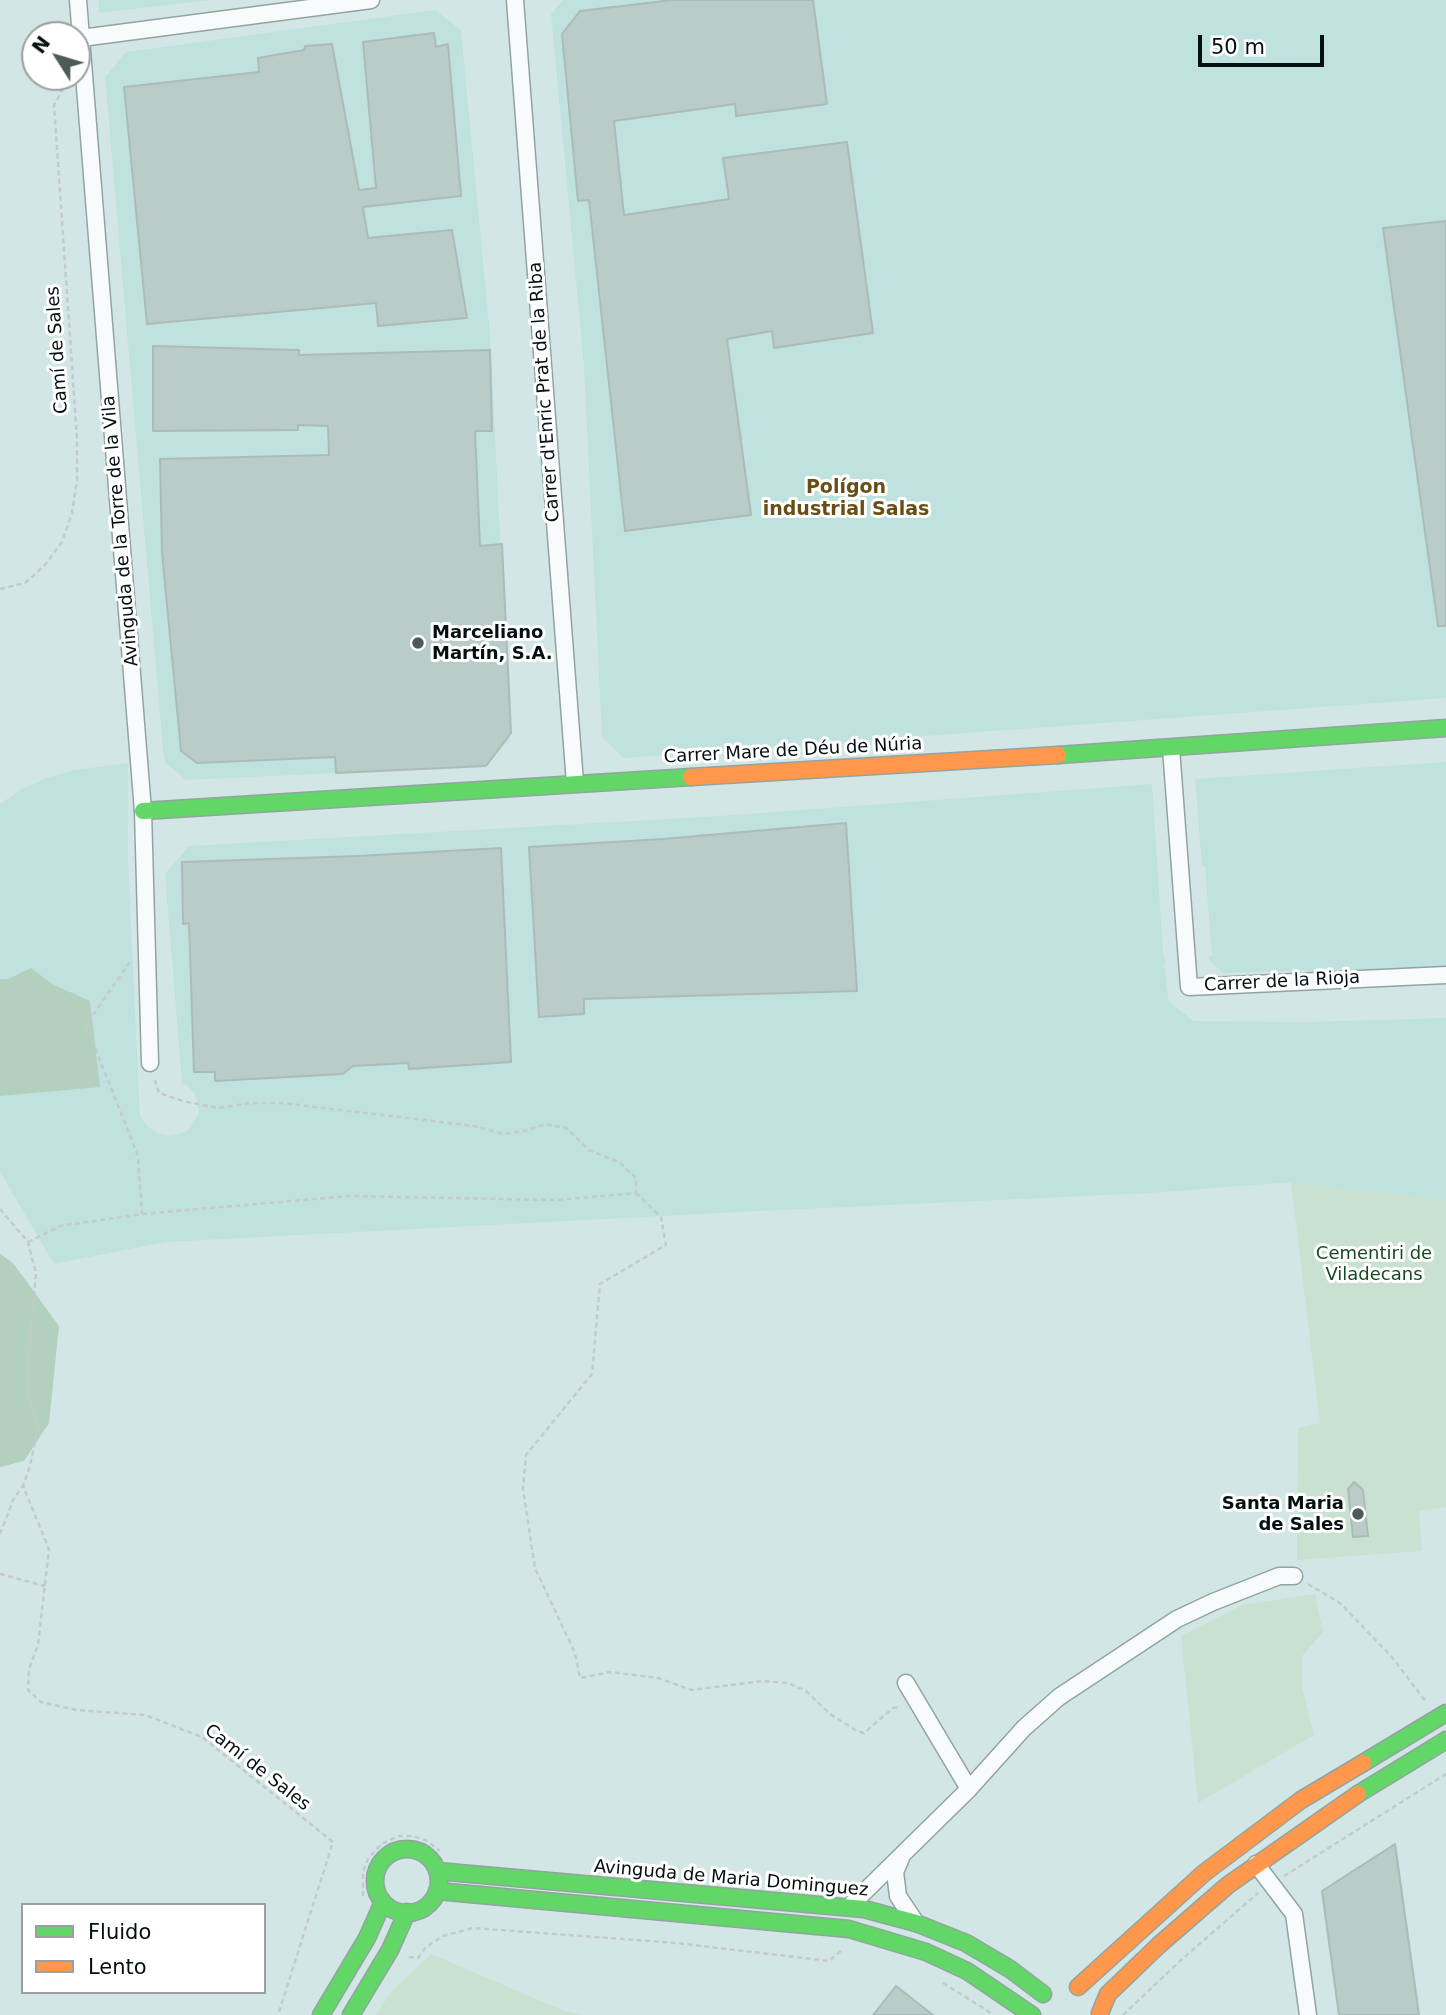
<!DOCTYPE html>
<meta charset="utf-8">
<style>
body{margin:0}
#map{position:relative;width:1446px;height:2015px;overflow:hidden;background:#d2e7e5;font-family:"DejaVu Sans",sans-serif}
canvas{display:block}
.legend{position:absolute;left:21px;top:1903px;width:245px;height:91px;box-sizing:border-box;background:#fff;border:2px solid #9b9f9f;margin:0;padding:9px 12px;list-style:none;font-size:21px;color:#04100f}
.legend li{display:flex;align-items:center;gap:14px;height:35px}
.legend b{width:35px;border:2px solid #9b9f9f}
.north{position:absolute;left:21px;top:21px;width:70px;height:70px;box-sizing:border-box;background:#fff;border:2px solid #9b9f9f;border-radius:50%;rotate:307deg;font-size:19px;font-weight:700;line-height:28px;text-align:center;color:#04100f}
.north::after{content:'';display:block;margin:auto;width:24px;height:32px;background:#4c5b5a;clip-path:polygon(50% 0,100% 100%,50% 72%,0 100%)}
.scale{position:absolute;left:1198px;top:35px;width:126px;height:32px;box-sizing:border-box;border:4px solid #04100f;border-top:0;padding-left:9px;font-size:21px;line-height:24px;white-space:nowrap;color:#04100f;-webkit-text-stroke:5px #fff;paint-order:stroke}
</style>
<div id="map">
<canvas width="1446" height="2015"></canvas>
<ul class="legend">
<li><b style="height:9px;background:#63d668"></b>Fluido</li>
<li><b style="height:9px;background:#ff974d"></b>Lento</li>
</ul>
<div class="north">N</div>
<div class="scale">50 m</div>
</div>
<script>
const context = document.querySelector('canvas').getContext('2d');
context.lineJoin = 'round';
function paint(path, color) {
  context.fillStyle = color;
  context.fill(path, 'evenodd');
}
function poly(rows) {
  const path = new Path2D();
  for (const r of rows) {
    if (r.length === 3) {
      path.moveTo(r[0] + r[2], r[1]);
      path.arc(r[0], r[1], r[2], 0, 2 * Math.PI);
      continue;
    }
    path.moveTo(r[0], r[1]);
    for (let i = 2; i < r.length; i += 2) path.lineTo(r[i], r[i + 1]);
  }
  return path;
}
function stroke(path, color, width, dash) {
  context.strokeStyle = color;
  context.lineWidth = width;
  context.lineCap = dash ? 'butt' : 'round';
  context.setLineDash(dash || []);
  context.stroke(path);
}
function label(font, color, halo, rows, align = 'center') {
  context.font = font + ' "DejaVu Sans",sans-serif';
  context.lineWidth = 6;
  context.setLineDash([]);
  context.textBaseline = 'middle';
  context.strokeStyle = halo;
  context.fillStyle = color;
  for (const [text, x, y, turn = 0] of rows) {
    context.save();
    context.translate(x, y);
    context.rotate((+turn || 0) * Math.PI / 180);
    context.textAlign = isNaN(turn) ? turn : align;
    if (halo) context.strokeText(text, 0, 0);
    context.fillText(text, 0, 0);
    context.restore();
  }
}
const built = poly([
 [99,0,211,0,99,13],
 [563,0,1446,0,1446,698,624,758,602,738,584,367,551,14],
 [435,10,461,30,490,334,510,739,486,766,186,780,165,762,163,749,105,77,126,52],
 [1446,762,1446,967,1223,973,1209,960,1209,956,1212,956,1205,867,1202,866,1195,779],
 [128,763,128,860,140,1116,148,1127,162,1135,171,1136,185,1132,191,1127,199,1112,196,1096,189,1087,182,1083,165,874,189,846,720,816,1152,784,1163,951,1166,963,1164,964,1169,1002,1194,1021,1304,1022,1446,1018,1446,1212,1293,1189,1292,1182,1151,1193,759,1211,166,1242,54,1264,0,1172,0,804,20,790,46,778,74,770]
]);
const green = poly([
 [1291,1182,1446,1200,1446,1507,1419,1511,1422,1551,1297,1560,1298,1428,1320,1423],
 [1315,1594,1323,1632,1302,1656,1302,1687,1314,1735,1198,1803,1181,1636,1242,1605],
 [431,1954,564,2011,585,2015,376,2015,391,1992]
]);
const forest = poly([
 [31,968,52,984,90,1001,100,1087,0,1096,0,979,8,979],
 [0,1254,13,1263,59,1326,49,1423,24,1461,0,1467]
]);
const building = poly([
 [672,0,813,0,827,104,736,116,735,104,614,121,624,215,729,199,723,158,847,142,873,333,774,348,772,331,727,339,751,515,625,531,589,200,578,201,562,34,580,11,672,0],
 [434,33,436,47,448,44,461,196,363,207,368,238,452,230,467,318,378,326,376,303,147,324,124,87,259,72,258,58,304,50,305,46,332,44,359,190,376,188,363,42,434,33],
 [1446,221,1446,626,1438,626,1383,228,1446,221],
 [153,346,299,350,299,355,490,350,492,431,475,431,480,546,502,544,511,733,486,766,336,773,335,757,197,763,181,751,162,553,160,459,329,455,328,426,298,425,298,430,153,431,153,346],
 [846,823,857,991,584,999,584,1014,539,1017,529,847,663,839,846,823],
 [501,848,511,1062,409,1069,408,1063,353,1066,343,1074,215,1081,215,1072,194,1072,189,923,183,924,182,862,358,856,501,848],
 [1354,1482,1363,1490,1368,1536,1353,1537,1348,1489,1354,1482],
 [1395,1844,1419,2015,1339,2015,1322,1891,1395,1844],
 [896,1986,933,2015,873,2015,896,1986]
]);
const path = poly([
 [0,589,25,583,45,565,62,542,72,513,77,480,77,439,54,105,68,80],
 [130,962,86,1025,138,1156,142,1214],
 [636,1193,661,1217,666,1245,600,1284,592,1374,526,1455,523,1489,535,1568,575,1653,580,1678,610,1672,658,1678,692,1690,763,1681,788,1683,806,1691,830,1714,857,1731,864,1733,893,1708,900,1707],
 [0,1209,28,1242,36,1273,28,1364,29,1396,38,1427,30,1466,23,1486,49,1549,38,1645,29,1669,28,1690,41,1702,76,1710,145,1715,202,1737,333,1842,278,2015],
 [28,1242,60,1226,142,1214,348,1196,556,1200,636,1193,636,1178,619,1162,589,1150,566,1128,545,1124,525,1131,503,1134,474,1126,282,1103,252,1103,217,1108,183,1101,159,1093,155,1080],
 [0,1534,14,1498,23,1486],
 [0,1574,45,1586],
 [1308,1584,1340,1603,1391,1656,1426,1702],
 [1284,1876,1446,1774],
 [363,1896,363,1872,368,1859,381,1844,399,1836,414,1836,427,1841,440,1851],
 [409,1957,418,1958,426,1947,443,1936,473,1928,676,1943,829,1961,842,1950],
 [943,1983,991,2013],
 [1123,2015,1180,1961,1258,1893]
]);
const street = poly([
 [78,0,143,811,150,1063],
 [515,0,575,783],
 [81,38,371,0],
 [1171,748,1189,987,1446,975],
 [906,1683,969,1789],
 [901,1858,895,1872,898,1896,916,1923],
 [1256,1864,1294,1914,1308,2015],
 [849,1907,969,1789,1024,1728,1059,1697,1177,1619,1213,1602,1279,1576,1294,1576]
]);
const fast = poly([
 [1058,755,1446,728],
 [143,811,691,777],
 [1363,1763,1446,1713],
 [1358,1794,1446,1740],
 [407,1881,32],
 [437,1871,864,1909,916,1923,966,1943,1010,1969,1043,1994],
 [437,1891,849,1929,926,1952,967,1971,1032,2015],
 [321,2015,367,1938,383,1902],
 [351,2015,390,1950,407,1912]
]);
const slow = poly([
 [691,777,1058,755],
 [1078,1987,1204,1873,1301,1800,1363,1763],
 [1100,2013,1108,1994,1159,1945,1228,1885,1358,1794]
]);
const markers = [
 [418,643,7,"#4c5b5a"],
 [1358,1514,7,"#4c5b5a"]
];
const streetNames = [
 ["Camí de Sales",58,350,-94],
 ["Carrer d'Enric Prat de la Riba",545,392,-94],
 ["Avinguda de la Torre de la Vila",121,531,-95],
 ["Carrer Mare de Déu de Núria",793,751,-3],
 ["Carrer de la Rioja",1282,982,-3],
 ["Camí de Sales",257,1768,38],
 ["Avinguda de Maria Dominguez",731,1879,5]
];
const poiNames = [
 ["Marceliano",432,633],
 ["Martín, S.A.",432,654],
 ["Santa Maria",1344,1504,"right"],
 ["de Sales",1344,1525,"right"]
];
const parkNames = [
 ["Cementiri de",1374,1254],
 ["Viladecans",1374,1275]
];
const neighbourhoodNames = [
 ["Polígon",846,488],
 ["industrial Salas",846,510]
];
paint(built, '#bfe2df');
paint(green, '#c8e1d1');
paint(forest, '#b3cfbd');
paint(building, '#b9ccc7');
stroke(building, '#acbbb7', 2);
stroke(street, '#93a3a2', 19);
stroke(fast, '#93a3a2', 19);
stroke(slow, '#93a3a2', 19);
stroke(path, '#c4caca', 2.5, [5, 3.5]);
stroke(street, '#f8fbfb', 16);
stroke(fast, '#63d668', 16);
stroke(slow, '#ff974d', 16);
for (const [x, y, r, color] of markers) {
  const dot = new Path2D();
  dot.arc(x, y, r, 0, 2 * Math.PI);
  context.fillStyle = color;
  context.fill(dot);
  stroke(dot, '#fff', 2.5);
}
label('18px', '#04100f', '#fff', streetNames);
label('bold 18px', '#04100f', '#fff', poiNames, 'left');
label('18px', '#164a1f', '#fff', parkNames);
label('bold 19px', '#684e15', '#fff', neighbourhoodNames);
</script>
